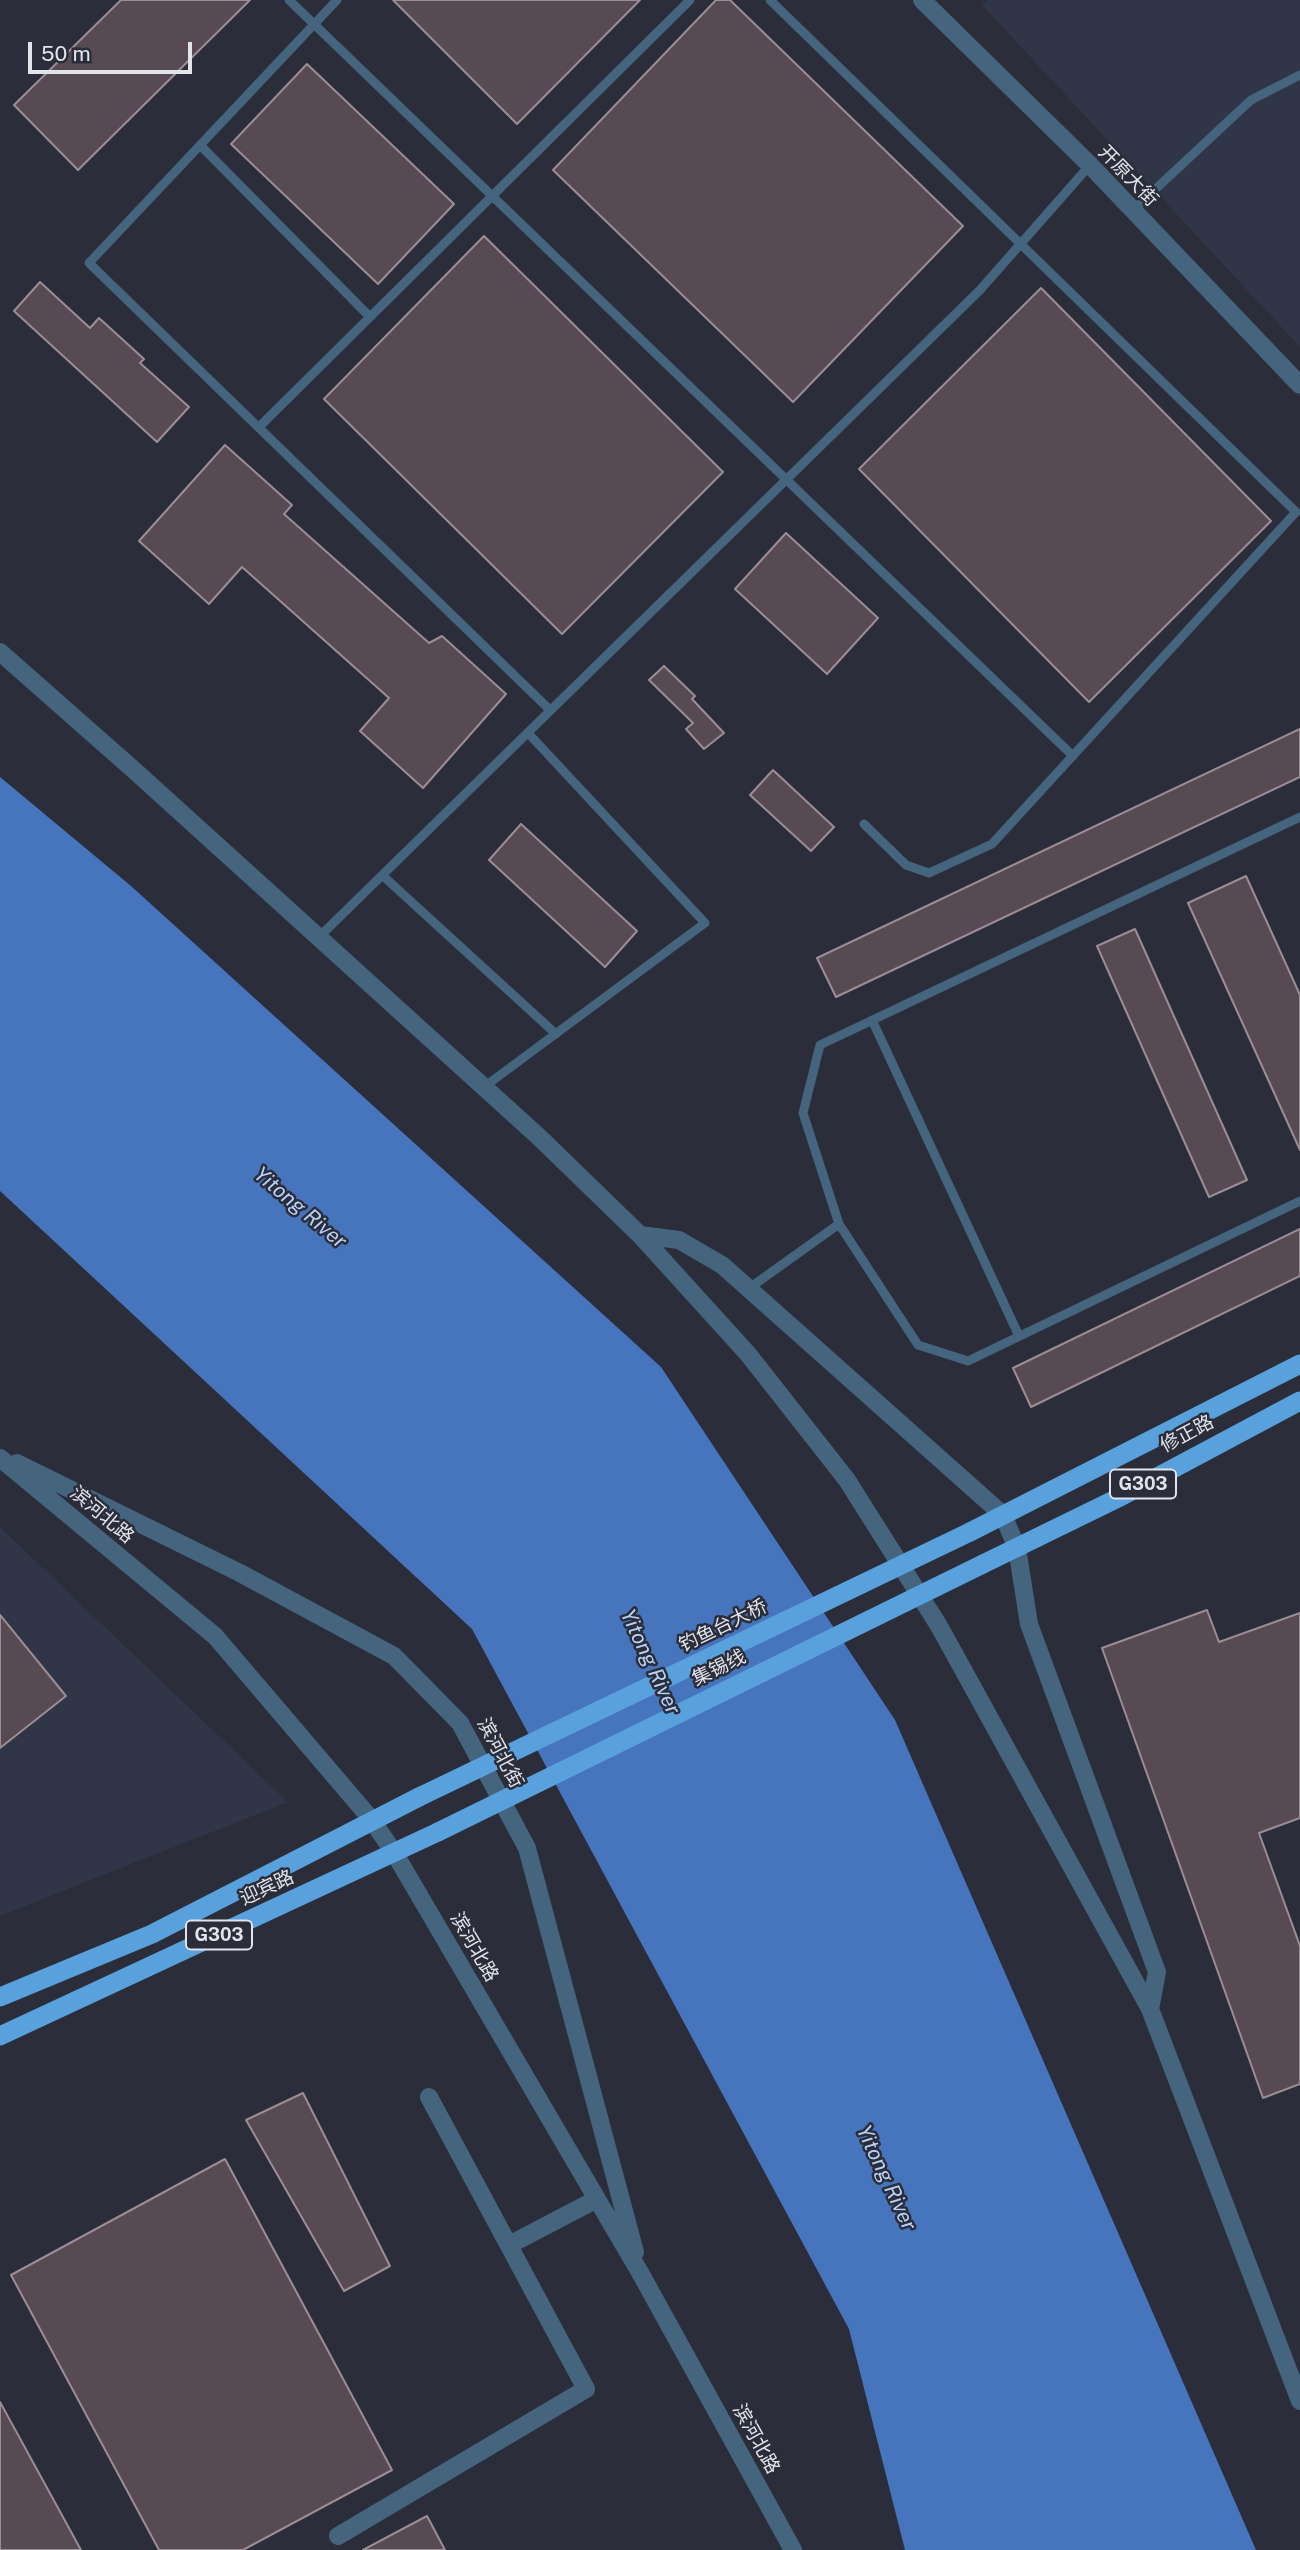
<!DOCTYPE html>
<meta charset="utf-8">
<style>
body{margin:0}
#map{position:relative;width:1300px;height:2550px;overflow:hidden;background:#2b2e3a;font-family:"Public Sans",sans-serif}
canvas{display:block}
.scale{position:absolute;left:28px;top:42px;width:164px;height:32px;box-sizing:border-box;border:4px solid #e2e4ec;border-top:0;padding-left:9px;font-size:21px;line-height:24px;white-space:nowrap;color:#e2e4ec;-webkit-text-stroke:5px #2b2e3a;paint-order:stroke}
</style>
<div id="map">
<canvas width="1300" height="2550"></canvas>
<div class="scale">50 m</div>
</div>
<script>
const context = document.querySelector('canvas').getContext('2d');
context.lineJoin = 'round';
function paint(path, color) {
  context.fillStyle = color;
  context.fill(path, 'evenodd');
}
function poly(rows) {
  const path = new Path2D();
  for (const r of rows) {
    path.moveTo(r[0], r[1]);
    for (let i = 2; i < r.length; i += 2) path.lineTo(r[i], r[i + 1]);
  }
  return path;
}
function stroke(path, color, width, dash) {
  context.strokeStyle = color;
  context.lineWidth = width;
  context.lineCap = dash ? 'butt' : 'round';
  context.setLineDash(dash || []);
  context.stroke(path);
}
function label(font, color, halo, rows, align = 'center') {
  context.font = font + ' "Public Sans","Noto Sans SC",sans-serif';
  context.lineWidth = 5;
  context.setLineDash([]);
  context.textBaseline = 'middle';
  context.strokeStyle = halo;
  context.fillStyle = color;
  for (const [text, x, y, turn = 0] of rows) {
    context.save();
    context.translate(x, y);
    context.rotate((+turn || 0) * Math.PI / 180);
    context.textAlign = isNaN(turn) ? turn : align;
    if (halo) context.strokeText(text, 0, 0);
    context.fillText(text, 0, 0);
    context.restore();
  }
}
const built = poly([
 [987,0,1300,0,1300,347,982,5],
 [0,1527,288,1802,0,1916]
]);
const water = poly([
 [0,777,131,886,661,1367,895,1720,1256,2550,905,2550,849,2329,472,1629,0,1191]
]);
const building = poly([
 [121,0,250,0,78,170,14,105,121,0],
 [393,0,640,0,517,124,393,0],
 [716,0,730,0,963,226,793,402,553,170,716,0],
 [307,64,454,204,378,284,231,144,307,64],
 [484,236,723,472,562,634,324,399,484,236],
 [40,282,90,328,99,318,144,359,140,363,189,407,157,442,14,311,40,282],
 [1041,288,1271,521,1089,702,859,469,1041,288],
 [225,445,292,505,284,514,429,643,442,636,506,694,423,788,360,731,389,698,242,567,209,604,139,541,225,445],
 [786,533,878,618,827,674,735,589,786,533],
 [664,666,695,696,692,699,724,733,704,749,686,729,693,723,649,680,664,666],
 [1300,729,1300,777,836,997,817,958,1300,729],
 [773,770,834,827,811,851,750,795,773,770],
 [521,824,637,931,605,967,489,860,521,824],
 [1246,876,1300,995,1300,1150,1188,903,1246,876],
 [1135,929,1247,1180,1209,1197,1097,946,1135,929],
 [1300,1229,1300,1276,1031,1407,1013,1368,1300,1229],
 [1207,1610,1219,1642,1300,1613,1300,1818,1259,1833,1300,1946,1300,2084,1263,2098,1102,1648,1207,1610],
 [0,1615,66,1696,0,1748,0,1615],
 [303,2093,390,2266,344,2291,246,2120,303,2093],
 [225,2159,392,2470,243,2550,159,2550,11,2275,225,2159],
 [0,2402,81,2550,0,2550,0,2402],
 [427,2516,445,2550,363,2550,427,2516]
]);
const service = poly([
 [289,0,1073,756],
 [337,0,89,263,550,710],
 [770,0,1296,512,992,844,929,873,906,865,864,824],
 [200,145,370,317],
 [1133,210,1251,100,1300,75],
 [259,427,690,0],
 [382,875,556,1034],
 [319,937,980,290,1090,165],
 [872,1020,1019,1336],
 [484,1087,705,923,528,733],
 [839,1224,803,1113,820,1045,1300,817],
 [748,1289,839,1224,918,1345,968,1361,1300,1201]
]);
const minor = poly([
 [922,0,1090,165,1300,385],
 [0,652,135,771,539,1137,640,1235,679,1240,722,1265,1003,1515,1017,1548,1029,1624,1157,1972,1150,2009],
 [640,1235,748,1354,847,1480,939,1626,1150,2009,1300,2401],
 [0,1458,215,1636,371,1819,395,1854,642,2276,793,2550],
 [17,1463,240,1573,394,1656,460,1723,527,1848,635,2252],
 [509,2245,597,2199],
 [338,2536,586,2389,429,2097]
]);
const trunk = poly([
 [970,1532,1300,1364],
 [983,1564,1118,1498,1300,1401],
 [0,1997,152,1934,419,1797],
 [0,2036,438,1832]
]);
const trunkBridge = poly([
 [419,1797,970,1532],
 [438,1832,983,1564]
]);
const shields = [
 [1143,1484,66],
 [219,1935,66]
];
const shieldNames = [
 ["G303",1143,1484],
 ["G303",219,1935]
];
const streetNames = [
 ["开原大街",1128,176,46],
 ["修正路",1187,1434,-28],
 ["滨河北路",102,1515,40],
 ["钓鱼台大桥",723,1626,-26],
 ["集锡线",719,1668,-26],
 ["滨河北街",500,1753,62],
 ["迎宾路",267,1888,-25],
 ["滨河北路",474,1947,60],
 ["滨河北路",756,2439,61]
];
const waterNames = [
 ["Yitong River",300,1208,40],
 ["Yitong River",650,1662,65],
 ["Yitong River",886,2178,65]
];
paint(built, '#303547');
paint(water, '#4775bd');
paint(building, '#584a53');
stroke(building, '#9b8d96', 2);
stroke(service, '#45647e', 9);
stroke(minor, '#45647e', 18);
stroke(trunk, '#58a1dc', 19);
stroke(trunkBridge, '#58a1dc', 19);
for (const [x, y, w] of shields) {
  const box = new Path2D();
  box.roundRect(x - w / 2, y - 14.5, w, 29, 5);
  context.fillStyle = '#2b2e3a';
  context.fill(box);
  stroke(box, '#e2e4ec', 2);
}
label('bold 18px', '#e2e4ec', null, shieldNames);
label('19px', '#e2e4ec', '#2b2e3a', streetNames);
label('italic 21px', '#b8d1f9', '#2b2e3a', waterNames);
</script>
